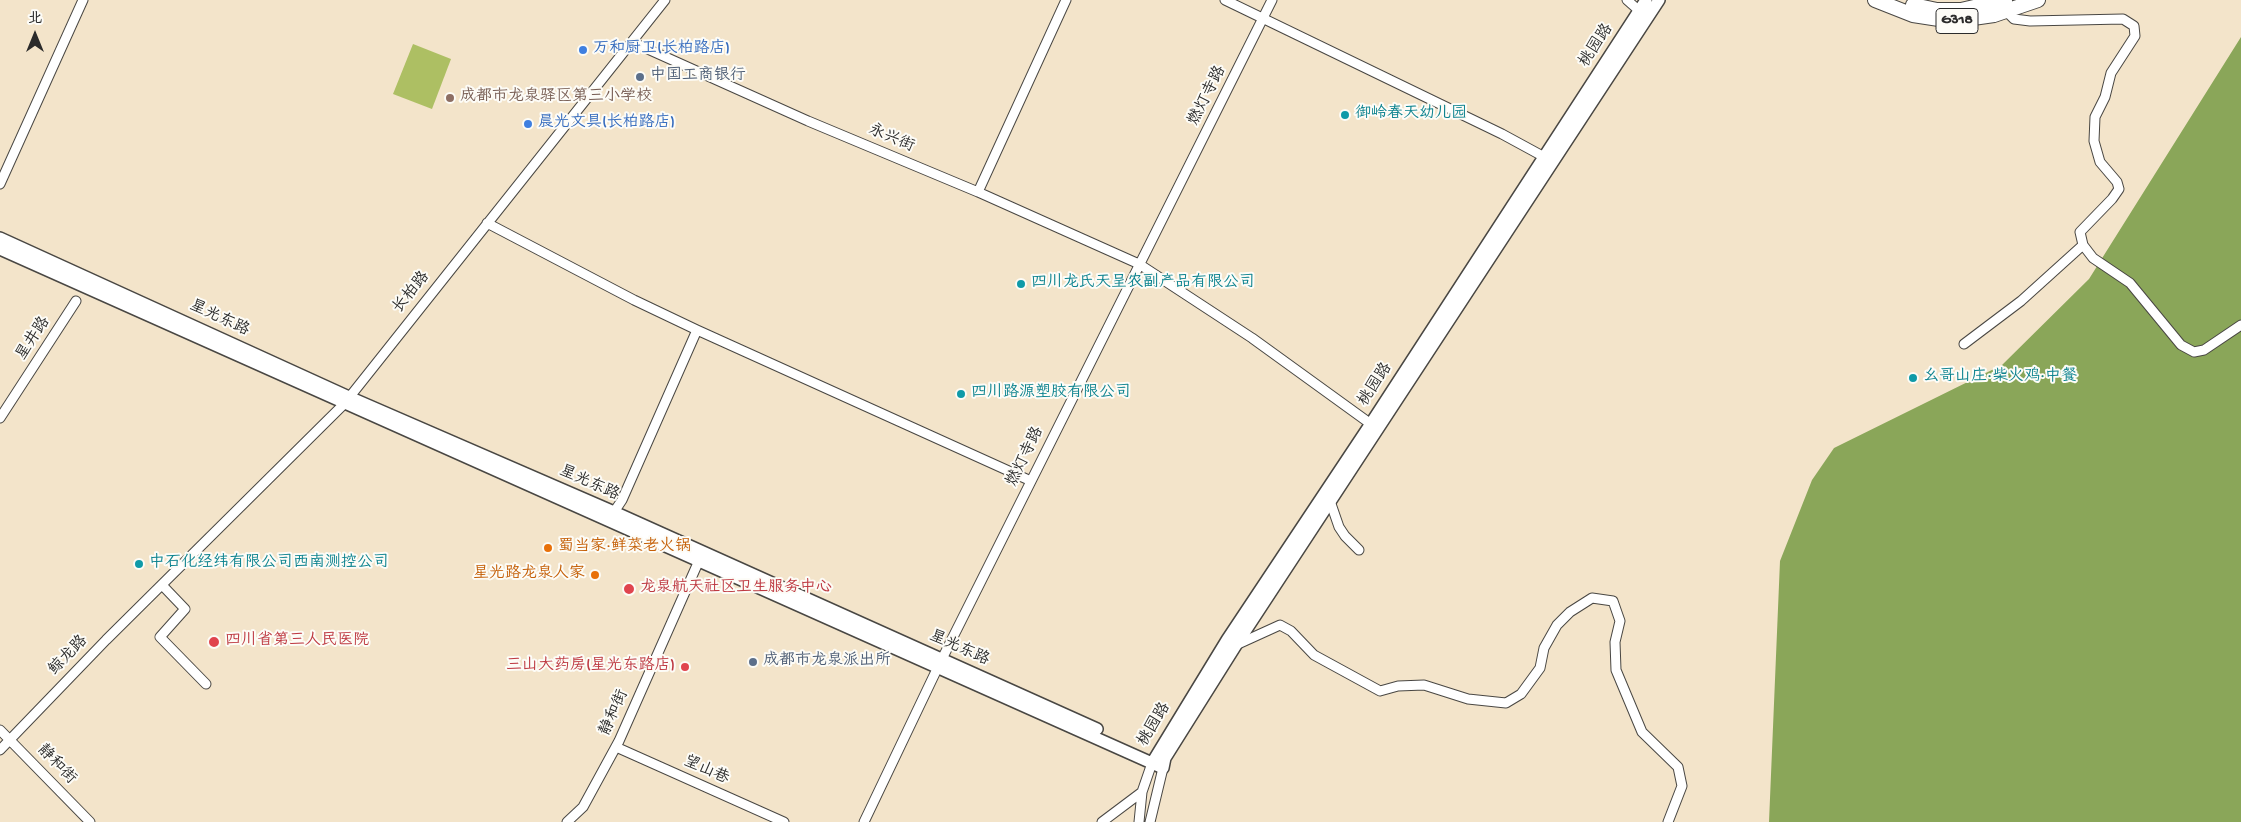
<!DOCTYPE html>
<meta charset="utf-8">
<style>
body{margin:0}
#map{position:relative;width:2241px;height:822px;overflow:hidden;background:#f3e4ca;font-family:"Gochi Hand","LXGW WenKai TC",sans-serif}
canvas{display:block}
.north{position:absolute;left:10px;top:10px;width:50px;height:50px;-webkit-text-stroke:4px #fdfcf7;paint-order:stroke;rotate:0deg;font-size:14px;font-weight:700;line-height:20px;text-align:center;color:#2b2b2b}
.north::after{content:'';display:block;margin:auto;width:18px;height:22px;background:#2b2b2b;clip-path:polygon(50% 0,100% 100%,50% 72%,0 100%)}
</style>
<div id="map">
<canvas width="2241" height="822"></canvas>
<div class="north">北</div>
</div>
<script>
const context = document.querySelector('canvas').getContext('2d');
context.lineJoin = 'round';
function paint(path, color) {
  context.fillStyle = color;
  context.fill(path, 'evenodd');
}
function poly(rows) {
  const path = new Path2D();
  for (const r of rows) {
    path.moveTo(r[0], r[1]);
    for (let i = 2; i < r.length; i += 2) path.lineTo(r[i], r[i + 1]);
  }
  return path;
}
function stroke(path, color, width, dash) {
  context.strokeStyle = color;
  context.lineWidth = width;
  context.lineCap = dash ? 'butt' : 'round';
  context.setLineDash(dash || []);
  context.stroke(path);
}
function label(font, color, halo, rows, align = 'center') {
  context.font = font + ' "Gochi Hand","LXGW WenKai TC",sans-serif';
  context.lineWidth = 4;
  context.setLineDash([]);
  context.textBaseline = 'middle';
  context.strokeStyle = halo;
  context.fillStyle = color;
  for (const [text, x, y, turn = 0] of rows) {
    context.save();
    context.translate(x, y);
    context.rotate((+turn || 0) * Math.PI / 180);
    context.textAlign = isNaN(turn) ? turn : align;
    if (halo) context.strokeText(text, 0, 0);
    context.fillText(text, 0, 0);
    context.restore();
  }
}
const green = poly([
 [413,44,451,59,432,109,393,94]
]);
const forest = poly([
 [2241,37,2241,822,1769,822,1780,561,1812,480,1834,448,2002,365,2089,279]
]);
const minor = poly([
 [1225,0,1502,134,1548,159],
 [1627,0,1644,15],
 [2006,11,2014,19,2030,21,2123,19,2134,26,2135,36,2111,73,2105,97,2095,117,2094,141,2100,162,2117,182,2119,189,2112,199,2080,232,2083,245,2093,258,2130,283,2181,345,2194,352,2204,350,2241,325],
 [632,42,808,121,978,192,1139,264,1252,338,1375,427],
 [0,184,83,0],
 [978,192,1066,0],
 [487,223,634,300,697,330,1031,481],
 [1964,344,2021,301,2083,245],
 [0,418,76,301],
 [1330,501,1339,527,1345,536,1359,550],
 [614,512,622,500,697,330],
 [162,585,185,609,160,637,206,684],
 [1236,645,1280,625,1291,631,1314,655,1380,691,1398,686,1424,685,1468,699,1506,703,1521,694,1540,668,1544,648,1557,625,1570,612,1592,598,1613,601,1620,621,1615,642,1616,670,1642,732,1678,767,1682,786,1668,822],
 [0,730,90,822],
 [616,747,784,822],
 [0,750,106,640,344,404,665,0],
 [567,822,583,807,619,741,701,556],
 [864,822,938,667,1272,0],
 [1102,822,1142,792],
 [1139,822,1142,792,1152,763],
 [1150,822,1163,768]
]);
const major = poly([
 [0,238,349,397,614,512,1097,729],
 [0,249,1163,768,1165,758,1236,645,1659,0],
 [1152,763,1227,640,1370,425,1646,0]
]);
const highway = poly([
 [1875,0,1913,15,1952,21,1994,15,2038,0],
 [1913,5,1937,10,1961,10,2005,0]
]);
const markers = [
 [583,50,5,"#3f7fe0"],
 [640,77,5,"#5c6f8a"],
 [450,98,5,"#8d6e63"],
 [1345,115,5,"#0f9aa8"],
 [528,124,5,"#3f7fe0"],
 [1021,284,5,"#0f9aa8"],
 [1913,378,5,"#0f9aa8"],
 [961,394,5,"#0f9aa8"],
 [548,548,5,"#e8710a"],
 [139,564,5,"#0f9aa8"],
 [595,575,5,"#e8710a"],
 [629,589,6,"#e0444e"],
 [214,642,6,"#e0444e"],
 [753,662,5,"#5c6f8a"],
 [685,667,5,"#e0444e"]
];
const shields = [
 [1957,21,42]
];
const shieldNames = [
 ["G318",1957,21]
];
const streetNames = [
 ["桃园路",1597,46,-57],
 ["燃灯寺路",1208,96,-63],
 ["永兴街",891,139,23],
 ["长柏路",412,293,-51],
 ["星光东路",219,319,25],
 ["星井路",34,339,-57],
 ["桃园路",1376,385,-57],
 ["燃灯寺路",1026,457,-64],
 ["星光东路",589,484,24],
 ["星光东路",959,649,24],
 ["鲸龙路",69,656,-46],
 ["静和街",615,713,-66],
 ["桃园路",1155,725,-59],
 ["静和街",56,765,46],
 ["望山巷",706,771,24]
];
const shopNames = [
 ["万和厨卫(长柏路店)",593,50],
 ["晨光文具(长柏路店)",538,124]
];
const serviceNames = [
 ["中国工商银行",650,77],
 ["成都市龙泉派出所",763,662]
];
const educationNames = [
 ["成都市龙泉驿区第三小学校",460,98]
];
const cultureNames = [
 ["御岭春天幼儿园",1355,115],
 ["四川龙氏天呈农副产品有限公司",1031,284],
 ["幺哥山庄·柴火鸡·中餐",1923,378],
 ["四川路源塑胶有限公司",971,394],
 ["中石化经纬有限公司西南测控公司",149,564]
];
const foodNames = [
 ["蜀当家·鲜菜老火锅",558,548],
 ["星光路龙泉人家",585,575,"right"]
];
const healthNames = [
 ["龙泉航天社区卫生服务中心",640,589],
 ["四川省第三人民医院",225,642],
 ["三山大药房(星光东路店)",675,667,"right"]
];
paint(green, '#adbf63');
paint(forest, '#8aa659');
stroke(minor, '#494743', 11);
stroke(major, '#494743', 14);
stroke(highway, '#494743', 16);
stroke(minor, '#fff', 9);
stroke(major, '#fff', 11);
stroke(highway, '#fff', 14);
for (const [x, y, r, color] of markers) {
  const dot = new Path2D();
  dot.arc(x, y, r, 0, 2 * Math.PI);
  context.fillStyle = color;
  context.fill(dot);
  stroke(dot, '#fdfcf7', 2);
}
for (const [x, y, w] of shields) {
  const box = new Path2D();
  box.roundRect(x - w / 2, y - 12.5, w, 25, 4);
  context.fillStyle = '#fdfcf7';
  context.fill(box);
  stroke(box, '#2b2b2b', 1);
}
label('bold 15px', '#2b2b2b', null, shieldNames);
label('16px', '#2b2b2b', '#fdfcf7', streetNames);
label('16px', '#366cbe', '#fdfcf7', shopNames, 'left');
label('16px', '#4e5e75', '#fdfcf7', serviceNames, 'left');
label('16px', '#785e54', '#fdfcf7', educationNames, 'left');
label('16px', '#0d838f', '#fdfcf7', cultureNames, 'left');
label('16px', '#c56008', '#fdfcf7', foodNames, 'left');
label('16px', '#be3a42', '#fdfcf7', healthNames, 'left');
</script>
